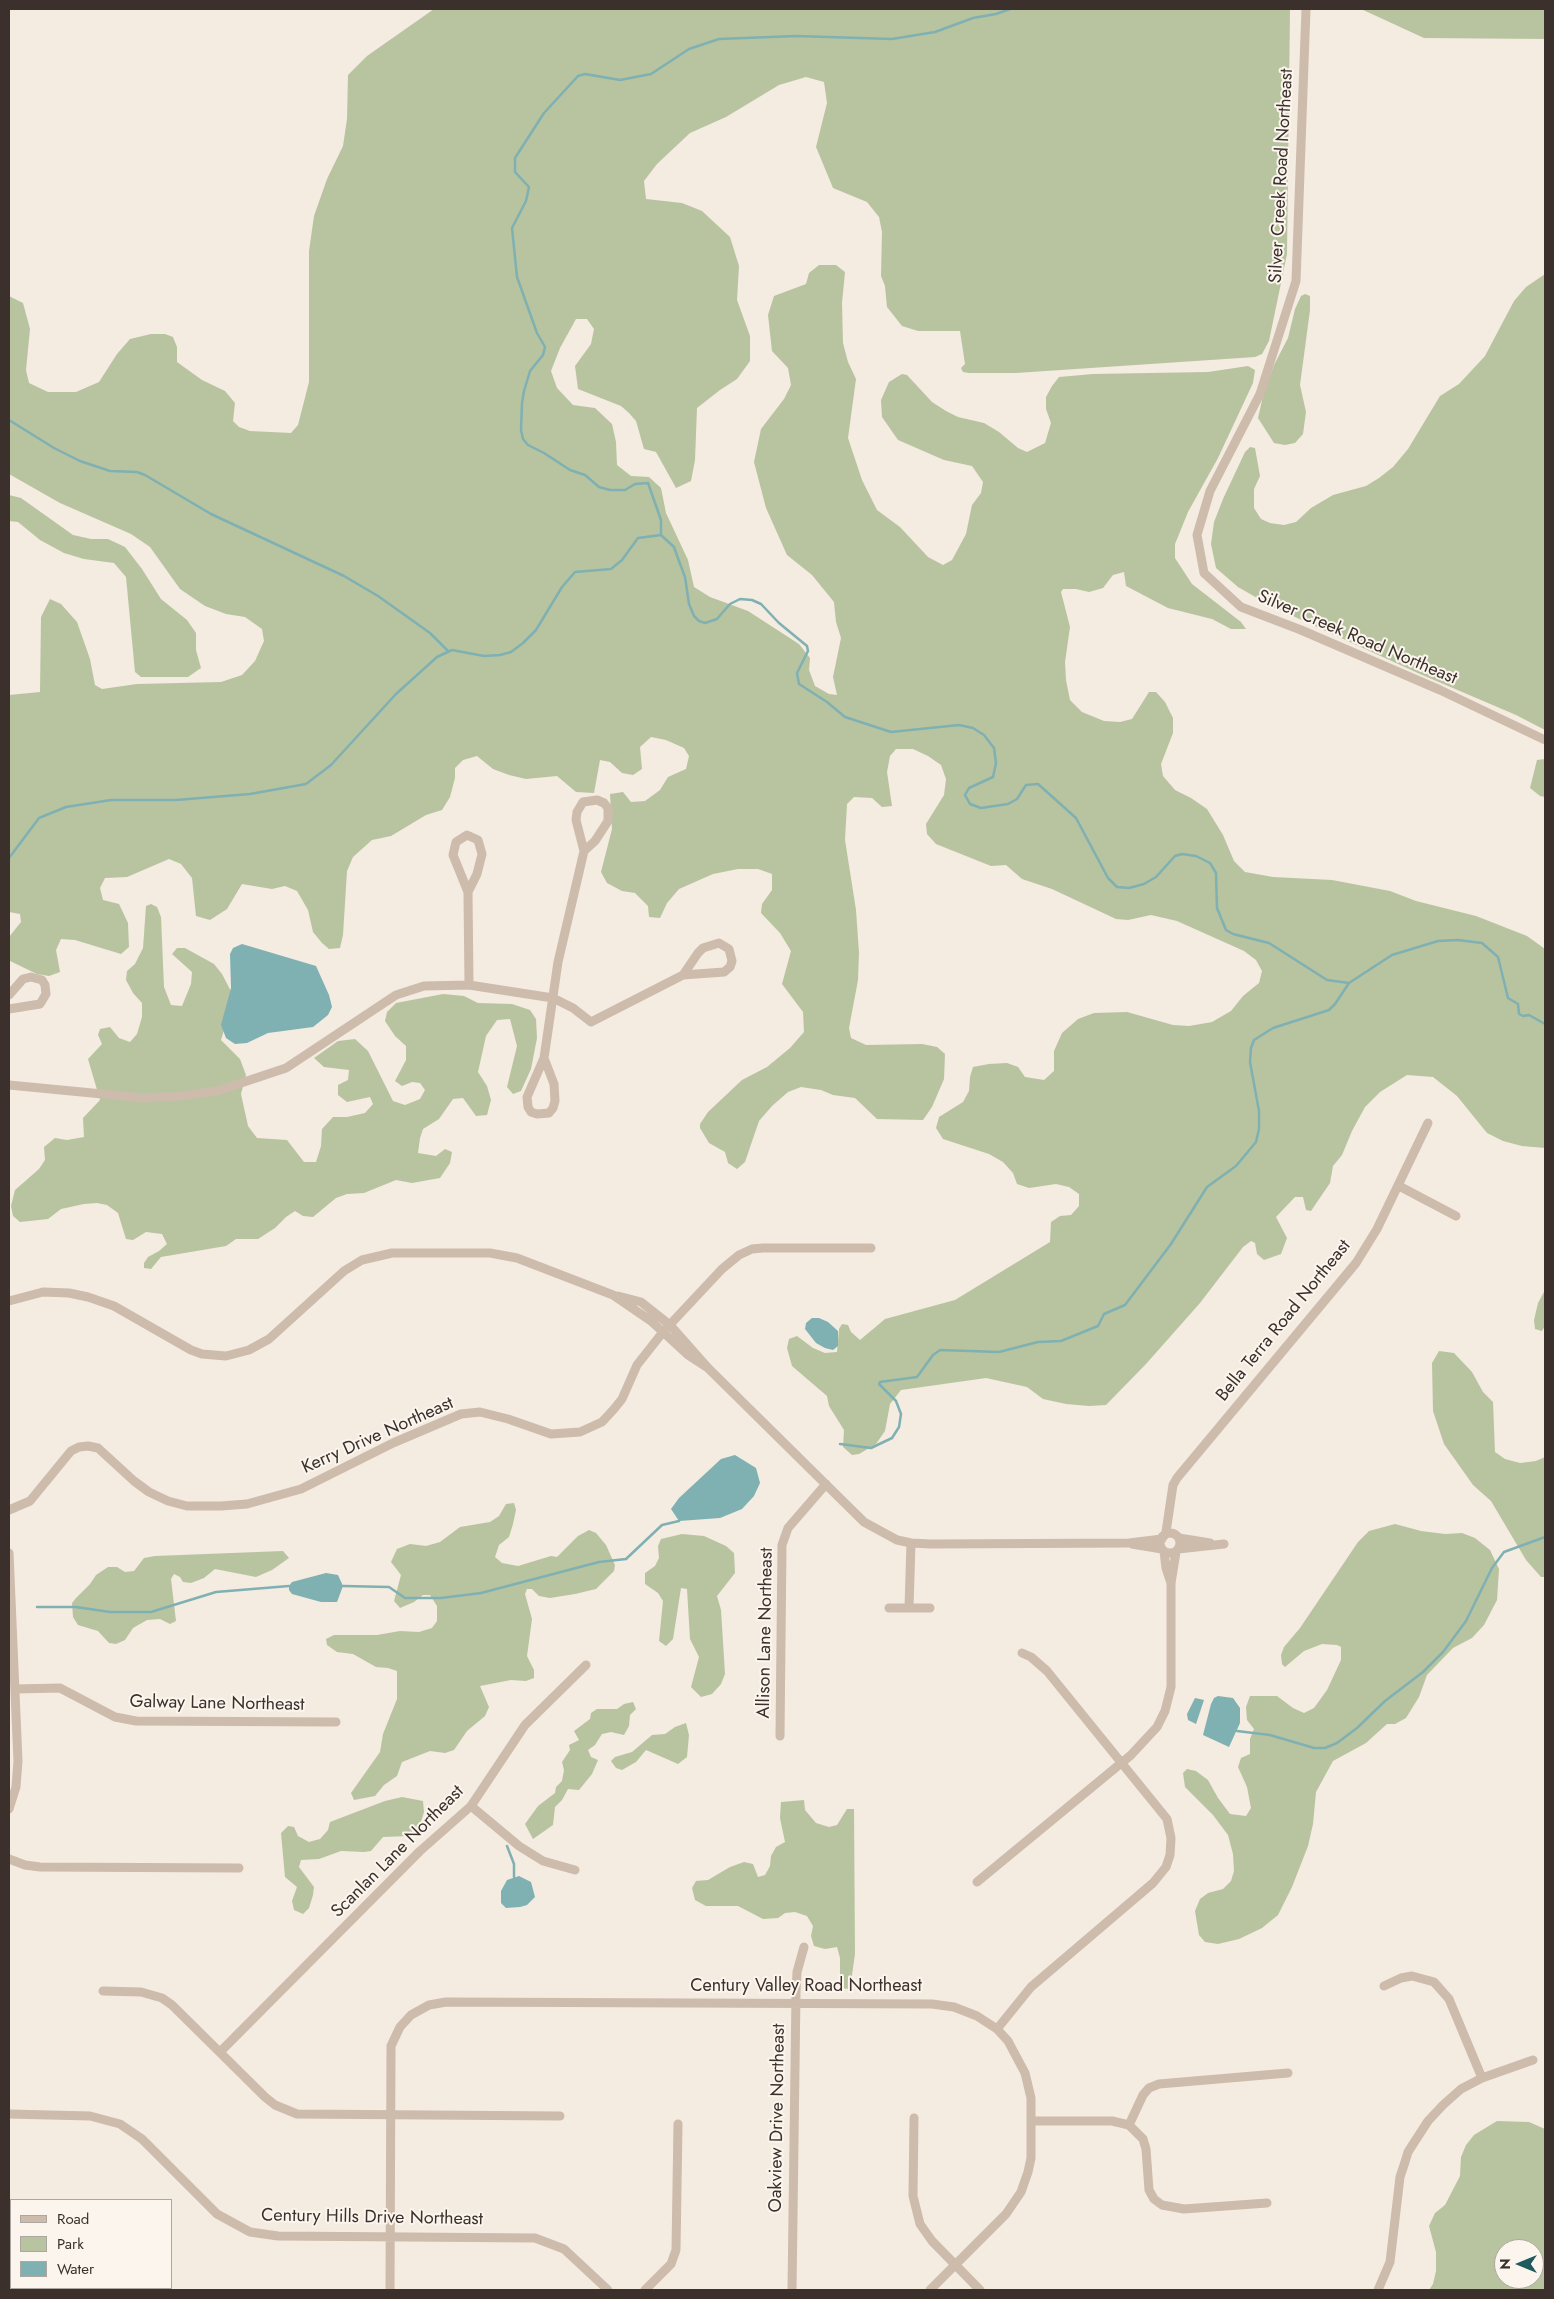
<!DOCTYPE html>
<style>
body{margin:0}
#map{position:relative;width:1554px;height:2299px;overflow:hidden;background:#f4ebe1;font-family:Jost,sans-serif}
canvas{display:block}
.frame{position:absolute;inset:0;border:10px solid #3b302b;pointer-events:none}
.legend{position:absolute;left:10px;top:2199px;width:162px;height:90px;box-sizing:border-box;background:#fbf5ee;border:1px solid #aea6a0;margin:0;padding:6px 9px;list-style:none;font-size:15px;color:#3b302b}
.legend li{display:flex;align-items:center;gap:10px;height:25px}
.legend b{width:25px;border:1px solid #aea6a0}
.north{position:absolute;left:1494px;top:2239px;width:50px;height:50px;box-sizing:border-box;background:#fbf5ee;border:1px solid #aea6a0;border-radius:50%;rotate:270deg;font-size:14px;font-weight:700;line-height:20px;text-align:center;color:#3b302b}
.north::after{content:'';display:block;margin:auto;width:18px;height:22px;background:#1f5a5e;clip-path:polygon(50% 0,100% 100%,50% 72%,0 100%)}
</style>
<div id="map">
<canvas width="1554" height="2299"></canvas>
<div class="frame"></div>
<ul class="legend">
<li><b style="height:6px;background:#cdbbac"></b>Road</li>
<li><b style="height:14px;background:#b8c4a0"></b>Park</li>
<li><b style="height:14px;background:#7fb0b2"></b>Water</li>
</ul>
<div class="north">N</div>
</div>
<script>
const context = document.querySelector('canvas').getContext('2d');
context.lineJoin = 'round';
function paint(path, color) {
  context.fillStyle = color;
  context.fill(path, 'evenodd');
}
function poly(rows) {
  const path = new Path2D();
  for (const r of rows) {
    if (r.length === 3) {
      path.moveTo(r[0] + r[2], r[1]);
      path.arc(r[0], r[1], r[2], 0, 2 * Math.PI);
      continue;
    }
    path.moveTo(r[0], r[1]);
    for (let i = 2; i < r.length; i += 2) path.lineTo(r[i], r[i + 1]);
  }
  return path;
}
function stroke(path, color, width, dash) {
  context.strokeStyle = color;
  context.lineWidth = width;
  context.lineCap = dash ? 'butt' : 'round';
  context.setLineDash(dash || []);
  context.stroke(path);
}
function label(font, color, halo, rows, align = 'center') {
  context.font = font + ' Jost,sans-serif';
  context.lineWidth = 4;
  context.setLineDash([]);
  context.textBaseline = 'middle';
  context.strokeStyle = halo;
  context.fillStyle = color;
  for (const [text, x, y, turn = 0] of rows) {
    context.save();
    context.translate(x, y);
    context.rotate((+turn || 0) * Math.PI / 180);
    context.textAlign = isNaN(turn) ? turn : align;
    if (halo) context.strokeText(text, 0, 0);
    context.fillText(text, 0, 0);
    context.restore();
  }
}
const green = poly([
 [434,9,1290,9,1287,254,1269,341,1262,354,1255,357,1016,373,969,373,963,372,961,368,965,364,960,331,918,331,902,326,887,307,885,286,881,276,882,232,879,217,867,202,833,188,816,147,827,103,824,82,806,77,779,85,726,117,690,133,657,164,644,181,646,199,682,203,702,211,730,237,739,266,737,300,750,336,750,361,737,379,720,390,697,408,695,460,691,481,676,488,656,452,644,449,636,421,629,413,621,406,578,389,575,366,591,344,594,329,587,319,576,319,560,348,551,371,557,388,573,405,595,408,612,424,616,442,617,465,631,476,649,477,661,488,666,513,688,560,694,587,710,597,748,611,799,644,810,658,809,670,815,686,829,694,837,695,833,677,841,638,836,622,834,602,812,575,787,555,766,508,754,462,761,429,784,399,791,385,788,368,772,351,768,315,774,296,806,284,809,273,819,265,836,265,845,272,842,303,843,343,848,362,856,379,848,438,862,480,877,510,900,527,928,557,943,565,952,560,966,534,972,505,981,493,983,482,972,466,944,460,898,440,882,417,881,400,889,382,902,374,907,375,932,402,946,411,958,417,984,423,999,432,1018,448,1027,452,1045,443,1051,423,1046,409,1046,397,1052,386,1059,377,1093,374,1208,372,1248,366,1255,370,1253,383,1218,458,1188,512,1175,544,1175,558,1192,584,1241,622,1246,629,1231,629,1212,619,1168,608,1126,586,1124,572,1113,575,1103,588,1089,592,1076,589,1063,589,1061,592,1070,627,1065,662,1066,680,1070,700,1082,712,1104,721,1120,722,1132,719,1149,692,1156,692,1165,702,1173,718,1173,733,1161,764,1163,776,1175,790,1191,798,1207,809,1223,835,1234,861,1245,872,1273,877,1332,880,1390,891,1416,901,1476,916,1527,936,1545,949,1545,1148,1522,1146,1503,1141,1487,1133,1457,1096,1433,1077,1407,1075,1380,1092,1365,1107,1352,1131,1342,1155,1333,1166,1330,1183,1311,1211,1306,1210,1303,1197,1295,1197,1276,1217,1287,1238,1281,1254,1264,1260,1257,1254,1255,1243,1251,1241,1243,1247,1200,1303,1146,1364,1106,1405,1089,1406,1066,1404,1043,1399,1027,1387,986,1378,901,1390,890,1404,885,1431,876,1444,859,1454,852,1455,843,1447,844,1430,829,1406,827,1396,792,1366,787,1348,789,1339,797,1336,813,1348,825,1353,837,1352,839,1329,842,1324,848,1325,851,1332,860,1340,885,1319,955,1300,1050,1242,1051,1222,1060,1216,1071,1215,1079,1206,1079,1194,1069,1187,1056,1184,1029,1188,1017,1184,1013,1173,1003,1162,989,1154,943,1139,936,1128,939,1117,963,1102,969,1091,970,1077,973,1067,989,1064,1007,1063,1018,1067,1025,1077,1044,1080,1054,1071,1054,1051,1062,1033,1078,1019,1094,1013,1127,1012,1173,1025,1189,1026,1212,1022,1231,1011,1243,996,1259,983,1262,971,1256,960,1244,951,1177,921,1151,915,1128,920,1116,919,1052,889,1022,879,1006,865,991,866,936,844,927,834,926,824,944,795,946,779,941,765,928,756,913,749,896,749,890,756,887,772,892,806,882,807,872,798,854,797,847,804,845,840,856,910,859,953,858,980,849,1028,851,1038,866,1045,922,1044,937,1047,945,1054,944,1079,932,1107,923,1120,877,1119,855,1098,833,1095,821,1090,801,1087,788,1092,772,1106,759,1121,745,1162,737,1169,728,1163,725,1152,709,1143,700,1128,700,1124,708,1112,742,1080,767,1067,790,1048,804,1032,803,1012,782,984,791,951,780,933,761,913,762,904,772,890,772,874,758,869,738,869,713,874,679,889,667,903,660,918,649,917,648,906,635,893,622,891,607,883,601,872,612,829,610,794,623,792,631,802,645,801,660,790,668,777,686,769,689,756,684,748,666,740,651,737,640,747,642,769,633,775,622,773,610,762,600,760,594,793,576,792,557,776,526,779,509,775,493,769,477,756,463,760,455,768,455,778,450,797,442,810,426,815,391,836,372,840,353,857,347,871,343,935,340,948,329,949,322,943,313,932,308,910,297,891,285,886,272,889,242,884,227,909,210,920,196,916,192,878,181,864,169,859,127,877,105,878,100,888,103,900,119,904,128,923,129,947,121,954,75,940,61,939,56,950,60,972,49,976,37,974,10,961,9,937,21,922,20,914,9,912,9,695,40,692,41,617,50,599,61,604,77,622,90,659,95,685,102,689,137,684,221,682,242,675,255,661,264,641,262,629,245,617,226,614,205,606,180,589,150,547,131,534,60,503,9,474,9,296,23,303,30,329,26,370,29,383,48,392,76,392,99,382,117,354,130,339,151,334,165,334,173,337,177,347,177,362,202,380,225,391,235,403,233,421,239,427,250,431,291,433,298,425,309,382,309,251,314,216,327,179,343,146,347,119,348,75,367,56],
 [1361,9,1545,9,1545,39,1424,38],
 [1545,274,1545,730,1516,715,1420,674,1271,606,1238,587,1216,568,1211,544,1214,522,1223,499,1245,452,1250,447,1255,448,1260,476,1254,489,1254,508,1261,519,1270,523,1284,525,1296,522,1311,508,1333,495,1366,486,1379,478,1393,467,1408,449,1440,396,1459,384,1485,356,1514,301,1526,287],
 [1305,294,1310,296,1310,310,1300,385,1306,412,1303,434,1295,443,1285,445,1274,443,1258,418,1263,396,1274,365,1288,338,1295,309,1301,296],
 [9,495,21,498,73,535,91,539,108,539,125,547,142,569,161,599,187,620,196,633,196,650,201,668,188,677,141,677,135,672,126,577,114,563,84,559,64,553,40,540,18,522,9,521],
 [1545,759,1545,797,1540,796,1530,788,1537,760],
 [151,904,157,907,161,917,164,987,171,1005,182,1006,191,984,192,972,172,954,177,948,185,948,214,964,222,974,234,997,221,1040,240,1059,246,1075,241,1094,248,1126,257,1138,287,1140,304,1162,316,1162,321,1146,322,1129,333,1117,347,1117,365,1113,373,1104,370,1097,347,1102,338,1095,338,1085,348,1080,349,1070,324,1067,314,1058,338,1041,355,1039,368,1051,393,1101,405,1105,420,1099,425,1090,420,1083,412,1082,402,1086,395,1081,406,1060,406,1046,395,1036,385,1021,387,1012,396,1003,443,994,464,996,478,1003,512,1004,530,1010,536,1019,537,1038,531,1069,521,1091,513,1094,507,1087,517,1046,510,1019,497,1020,486,1036,478,1072,487,1086,491,1100,487,1115,476,1116,463,1098,453,1099,439,1119,423,1129,420,1138,418,1153,436,1156,445,1149,452,1152,450,1163,440,1178,412,1183,396,1180,364,1193,347,1194,336,1198,313,1217,303,1216,295,1211,286,1217,275,1228,258,1239,236,1239,226,1246,161,1257,151,1269,144,1268,144,1263,148,1257,159,1251,167,1244,162,1234,146,1232,133,1240,126,1239,118,1213,107,1205,97,1203,84,1204,61,1209,48,1219,20,1222,13,1216,11,1206,15,1190,39,1169,45,1160,44,1147,55,1138,67,1140,84,1137,83,1118,100,1100,88,1059,102,1044,98,1035,100,1029,110,1027,119,1038,130,1042,137,1034,142,1017,142,1003,133,993,126,980,127,971,135,964,143,948,146,906],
 [1545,1290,1545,1326,1542,1331,1535,1329,1534,1320,1538,1303],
 [1439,1351,1454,1353,1472,1372,1483,1392,1493,1402,1495,1452,1505,1459,1520,1463,1536,1461,1545,1457,1545,1577,1541,1577,1526,1560,1491,1501,1473,1485,1444,1444,1433,1411,1432,1363],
 [514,1503,516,1510,513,1524,509,1537,499,1545,495,1557,502,1563,518,1566,551,1556,557,1557,578,1536,589,1530,596,1533,606,1545,615,1565,614,1571,596,1589,575,1594,550,1598,539,1596,532,1589,527,1589,525,1594,532,1619,527,1656,534,1670,534,1678,526,1681,511,1680,480,1686,489,1707,485,1716,467,1731,454,1750,445,1753,430,1751,402,1762,397,1776,384,1785,375,1796,354,1800,351,1793,380,1752,383,1734,397,1699,397,1671,388,1668,376,1667,353,1654,337,1652,327,1645,326,1639,334,1635,377,1635,400,1631,419,1632,432,1628,437,1621,437,1606,430,1595,423,1595,414,1602,400,1608,394,1601,401,1575,391,1562,397,1549,410,1544,426,1546,440,1542,460,1527,490,1522,499,1516,506,1504],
 [1395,1524,1421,1531,1445,1534,1462,1533,1475,1538,1490,1550,1499,1569,1497,1600,1484,1625,1472,1638,1453,1648,1427,1675,1419,1697,1406,1718,1395,1724,1387,1724,1366,1743,1333,1761,1316,1792,1313,1824,1308,1846,1292,1887,1278,1915,1262,1928,1239,1939,1218,1944,1205,1942,1199,1935,1195,1911,1200,1899,1208,1893,1223,1889,1231,1881,1234,1871,1233,1854,1228,1835,1213,1815,1185,1787,1183,1773,1187,1769,1196,1771,1208,1780,1218,1798,1230,1814,1246,1816,1251,1808,1247,1787,1238,1767,1241,1758,1250,1754,1250,1739,1254,1729,1247,1720,1246,1707,1250,1696,1277,1696,1293,1708,1304,1713,1314,1708,1327,1690,1341,1660,1341,1647,1337,1645,1322,1644,1304,1651,1285,1667,1282,1664,1281,1655,1284,1647,1300,1628,1358,1542,1369,1531],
 [682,1534,704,1536,726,1546,734,1553,735,1573,717,1596,721,1610,725,1674,721,1684,712,1694,701,1697,691,1687,699,1657,690,1639,687,1589,681,1588,673,1639,666,1646,659,1641,663,1601,658,1593,645,1584,645,1573,655,1566,659,1558,658,1546,661,1539],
 [283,1551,289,1558,272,1570,256,1577,215,1569,204,1578,191,1583,183,1582,180,1577,174,1574,171,1579,176,1621,170,1624,160,1619,147,1620,133,1628,125,1640,116,1644,109,1643,98,1631,78,1625,73,1617,72,1603,76,1598,90,1584,96,1575,108,1567,117,1567,125,1572,134,1571,144,1558,155,1556],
 [633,1702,636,1709,630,1715,629,1726,624,1735,611,1732,602,1734,595,1745,588,1750,591,1757,598,1760,592,1774,579,1790,568,1789,562,1800,555,1807,553,1825,533,1839,525,1824,538,1806,555,1793,556,1787,562,1781,564,1770,562,1762,570,1750,569,1745,579,1740,574,1731,590,1719,591,1713,597,1709,617,1709,624,1704],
 [686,1723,689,1735,687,1757,678,1764,646,1750,636,1762,622,1770,616,1768,611,1761,615,1757,632,1752,652,1735,665,1734,675,1727],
 [402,1797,423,1801,424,1812,419,1828,410,1836,383,1837,371,1851,364,1852,341,1851,319,1859,301,1860,299,1867,314,1887,313,1895,309,1908,303,1914,294,1910,292,1901,297,1887,285,1877,281,1833,288,1826,294,1827,298,1836,309,1842,320,1839,328,1830,330,1822,385,1801],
 [804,1800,805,1810,816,1823,829,1827,837,1825,847,1809,854,1809,855,1954,850,1989,840,1988,840,1958,837,1947,825,1949,814,1946,811,1936,813,1926,807,1916,795,1912,785,1913,778,1918,763,1919,738,1906,706,1906,695,1900,692,1888,696,1881,708,1880,730,1867,744,1862,753,1864,758,1877,765,1875,770,1866,771,1856,776,1847,785,1842,780,1818,781,1802],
 [1497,2121,1529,2122,1545,2129,1545,2290,1429,2290,1433,2284,1436,2271,1436,2252,1429,2226,1435,2213,1445,2205,1460,2176,1461,2157,1466,2145,1474,2135],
 [1504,2249,1534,2249,1534,2279,1504,2279]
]);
const water = poly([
 [242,944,316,966,329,995,332,1007,328,1015,313,1027,268,1033,247,1043,235,1044,226,1038,221,1025,231,988,230,954,233,948],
 [812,1318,819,1318,828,1322,838,1331,838,1346,833,1350,825,1348,816,1343,805,1329,806,1323],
 [735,1455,756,1468,760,1483,754,1496,742,1509,720,1518,679,1521,671,1509,679,1498,721,1459],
 [326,1573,338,1575,343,1586,337,1602,321,1602,292,1594,289,1590,289,1586,292,1582],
 [1218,1696,1233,1698,1240,1708,1240,1723,1229,1747,1203,1735,1211,1704,1214,1698],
 [1195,1698,1204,1700,1196,1724,1188,1720,1187,1714],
 [519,1876,531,1882,535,1897,527,1905,520,1907,506,1908,501,1903,501,1891,507,1880]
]);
const stream = poly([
 [1010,9,996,14,973,18,935,32,892,39,796,36,719,39,689,49,651,74,620,80,585,74,578,76,544,113,515,158,515,172,529,187,526,201,512,228,517,277,537,333,545,347,543,355,530,371,524,391,522,403,521,430,523,439,528,445,544,453,570,470,585,475,599,487,610,490,625,490,635,484,648,483,661,520,661,535,674,547,679,561,685,577,689,604,694,616,699,621,705,623,717,619,730,604,740,599,752,600,761,604,779,623,807,646,808,651,797,673,799,684,827,702,845,717,891,732,959,725,973,728,984,735,994,748,996,763,993,777,969,788,965,795,970,804,981,808,1008,804,1017,799,1026,785,1038,784,1076,818,1108,878,1117,887,1129,888,1144,884,1156,877,1175,856,1182,854,1196,856,1210,863,1216,873,1217,908,1226,930,1233,934,1269,943,1327,980,1349,983,1392,955,1438,941,1458,940,1482,943,1498,957,1508,998,1518,1004,1519,1014,1523,1016,1529,1015,1545,1024],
 [9,420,54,448,80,461,110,471,137,472,145,475,211,514,344,576,378,596,430,633,448,651],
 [9,858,39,818,66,807,111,800,176,800,250,794,306,784,331,765,396,694,437,657,452,650,484,656,500,655,511,652,523,643,536,630,562,587,575,572,611,569,622,560,638,538,661,535],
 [840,1444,871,1448,892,1438,899,1427,901,1414,896,1401,879,1384,880,1382,917,1377,933,1355,940,1350,999,1352,1038,1342,1061,1341,1098,1326,1104,1314,1125,1305,1171,1244,1207,1187,1236,1166,1256,1142,1259,1129,1259,1111,1250,1062,1251,1048,1254,1040,1273,1028,1329,1010,1335,1004,1349,983],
 [343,1586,389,1587,405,1598,441,1598,481,1593,599,1562,626,1559,662,1525,679,1521],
 [37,1607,76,1607,110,1612,151,1612,216,1592,289,1586],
 [1237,1731,1270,1735,1314,1748,1325,1748,1337,1743,1357,1728,1385,1701,1423,1672,1443,1652,1466,1621,1492,1568,1504,1552,1545,1537],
 [507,1846,514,1864,514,1877]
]);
const minor = poly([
 [1306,9,1296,281,1260,394,1210,491,1197,535,1204,573,1241,607,1301,630,1440,690,1545,740],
 [468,892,477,874,482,854,478,840,467,835,456,842,453,855,468,892,469,985],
 [9,995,23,979,31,977,42,980,45,985,46,994,40,1004,9,1009],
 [544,1058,554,1084,555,1101,553,1108,549,1113,537,1114,531,1112,528,1107,527,1097,544,1058,558,962,584,851,576,820,577,812,583,802,597,800,604,803,608,808,608,821,595,841,584,851],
 [9,1085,144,1098,182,1096,217,1091,286,1068,396,995,424,986,469,985,553,998,573,1008,591,1022,683,975,724,972,730,967,732,961,729,949,719,943,703,948,698,953,683,975],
 [1399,1186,1456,1216],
 [618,1296,641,1302,670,1325,708,1368,864,1522,897,1540,911,1543,931,1544,1129,1543,1162,1539],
 [9,1301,43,1292,69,1293,88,1297,114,1306,191,1350,202,1354,226,1356,249,1350,269,1339,344,1271,362,1260,392,1253,490,1253,517,1258,613,1295,651,1321,688,1355,708,1368],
 [9,1510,30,1501,71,1451,79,1447,88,1446,98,1448,134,1481,149,1492,168,1501,187,1506,221,1506,247,1504,301,1489,393,1443,461,1414,480,1412,508,1419,551,1434,580,1432,602,1422,614,1409,622,1399,637,1365,663,1332,722,1269,739,1255,752,1249,763,1248,871,1248],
 [1170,1543,10],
 [1164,1536,1166,1532,1173,1485,1177,1478,1356,1263,1377,1229,1428,1123],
 [1179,1538,1210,1543],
 [1132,1544,1162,1549],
 [1178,1549,1224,1544],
 [1164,1551,1166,1568,1171,1583],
 [9,1553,18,1761,16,1787,9,1809],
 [889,1608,930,1608],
 [909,1608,911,1543],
 [15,1689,60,1688,115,1717,136,1721,336,1722],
 [780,1736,782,1545,788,1528,826,1484],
 [471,1806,519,1846,543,1861,575,1870],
 [9,1859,25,1865,40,1867,239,1868],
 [977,1882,1131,1755,1157,1727,1165,1711,1171,1687,1171,1583,1176,1552],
 [1384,1986,1401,1978,1412,1976,1434,1982,1449,1999,1482,2078],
 [103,1991,141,1992,162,1998,172,2005,265,2097,275,2105,297,2114,560,2116],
 [997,2029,1031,1987,1153,1883,1166,1867,1170,1855,1171,1838,1167,1819,1047,1671,1031,1657,1022,1653],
 [220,2052,420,1851,471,1806,525,1725,586,1665],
 [9,2114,90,2116,120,2124,142,2139,217,2214,250,2232,278,2236,535,2238,564,2249,608,2290],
 [914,2118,913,2196,920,2224,932,2241,980,2290],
 [1031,2121,1112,2121,1129,2125,1143,2139,1146,2149,1149,2190,1154,2199,1162,2205,1184,2209,1267,2203],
 [1129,2125,1143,2095,1149,2088,1159,2084,1288,2073],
 [9,2262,11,2262],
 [390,2290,391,2046,400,2027,411,2015,429,2005,446,2002,932,2004,954,2007,977,2016,997,2029,1008,2041,1025,2073,1031,2098,1031,2158,1028,2172,1021,2192,1006,2214,930,2290],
 [645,2290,671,2264,676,2250,678,2124],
 [792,2290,796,1993,797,1972,804,1947],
 [1378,2290,1390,2262,1400,2177,1405,2162,1408,2152,1428,2121,1443,2105,1461,2089,1482,2078,1533,2060]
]);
const streetNames = [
 ["Silver Creek Road Northeast",1282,176,-87],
 ["Silver Creek Road Northeast",1357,638,23],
 ["Bella Terra Road Northeast",1284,1321,-51],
 ["Kerry Drive Northeast",378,1436,-24],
 ["Allison Lane Northeast",766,1633,-89],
 ["Galway Lane Northeast",217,1704,1],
 ["Scanlan Lane Northeast",398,1852,-45],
 ["Century Valley Road Northeast",806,1987],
 ["Oakview Drive Northeast",778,2118,-89],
 ["Century Hills Drive Northeast",372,2218,1]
];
paint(green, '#b8c4a0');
paint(water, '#7fb0b2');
stroke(stream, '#7fb0b2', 2.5);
stroke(minor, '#cdbbac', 9);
label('18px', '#3b302b', '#fbf5ee', streetNames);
</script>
